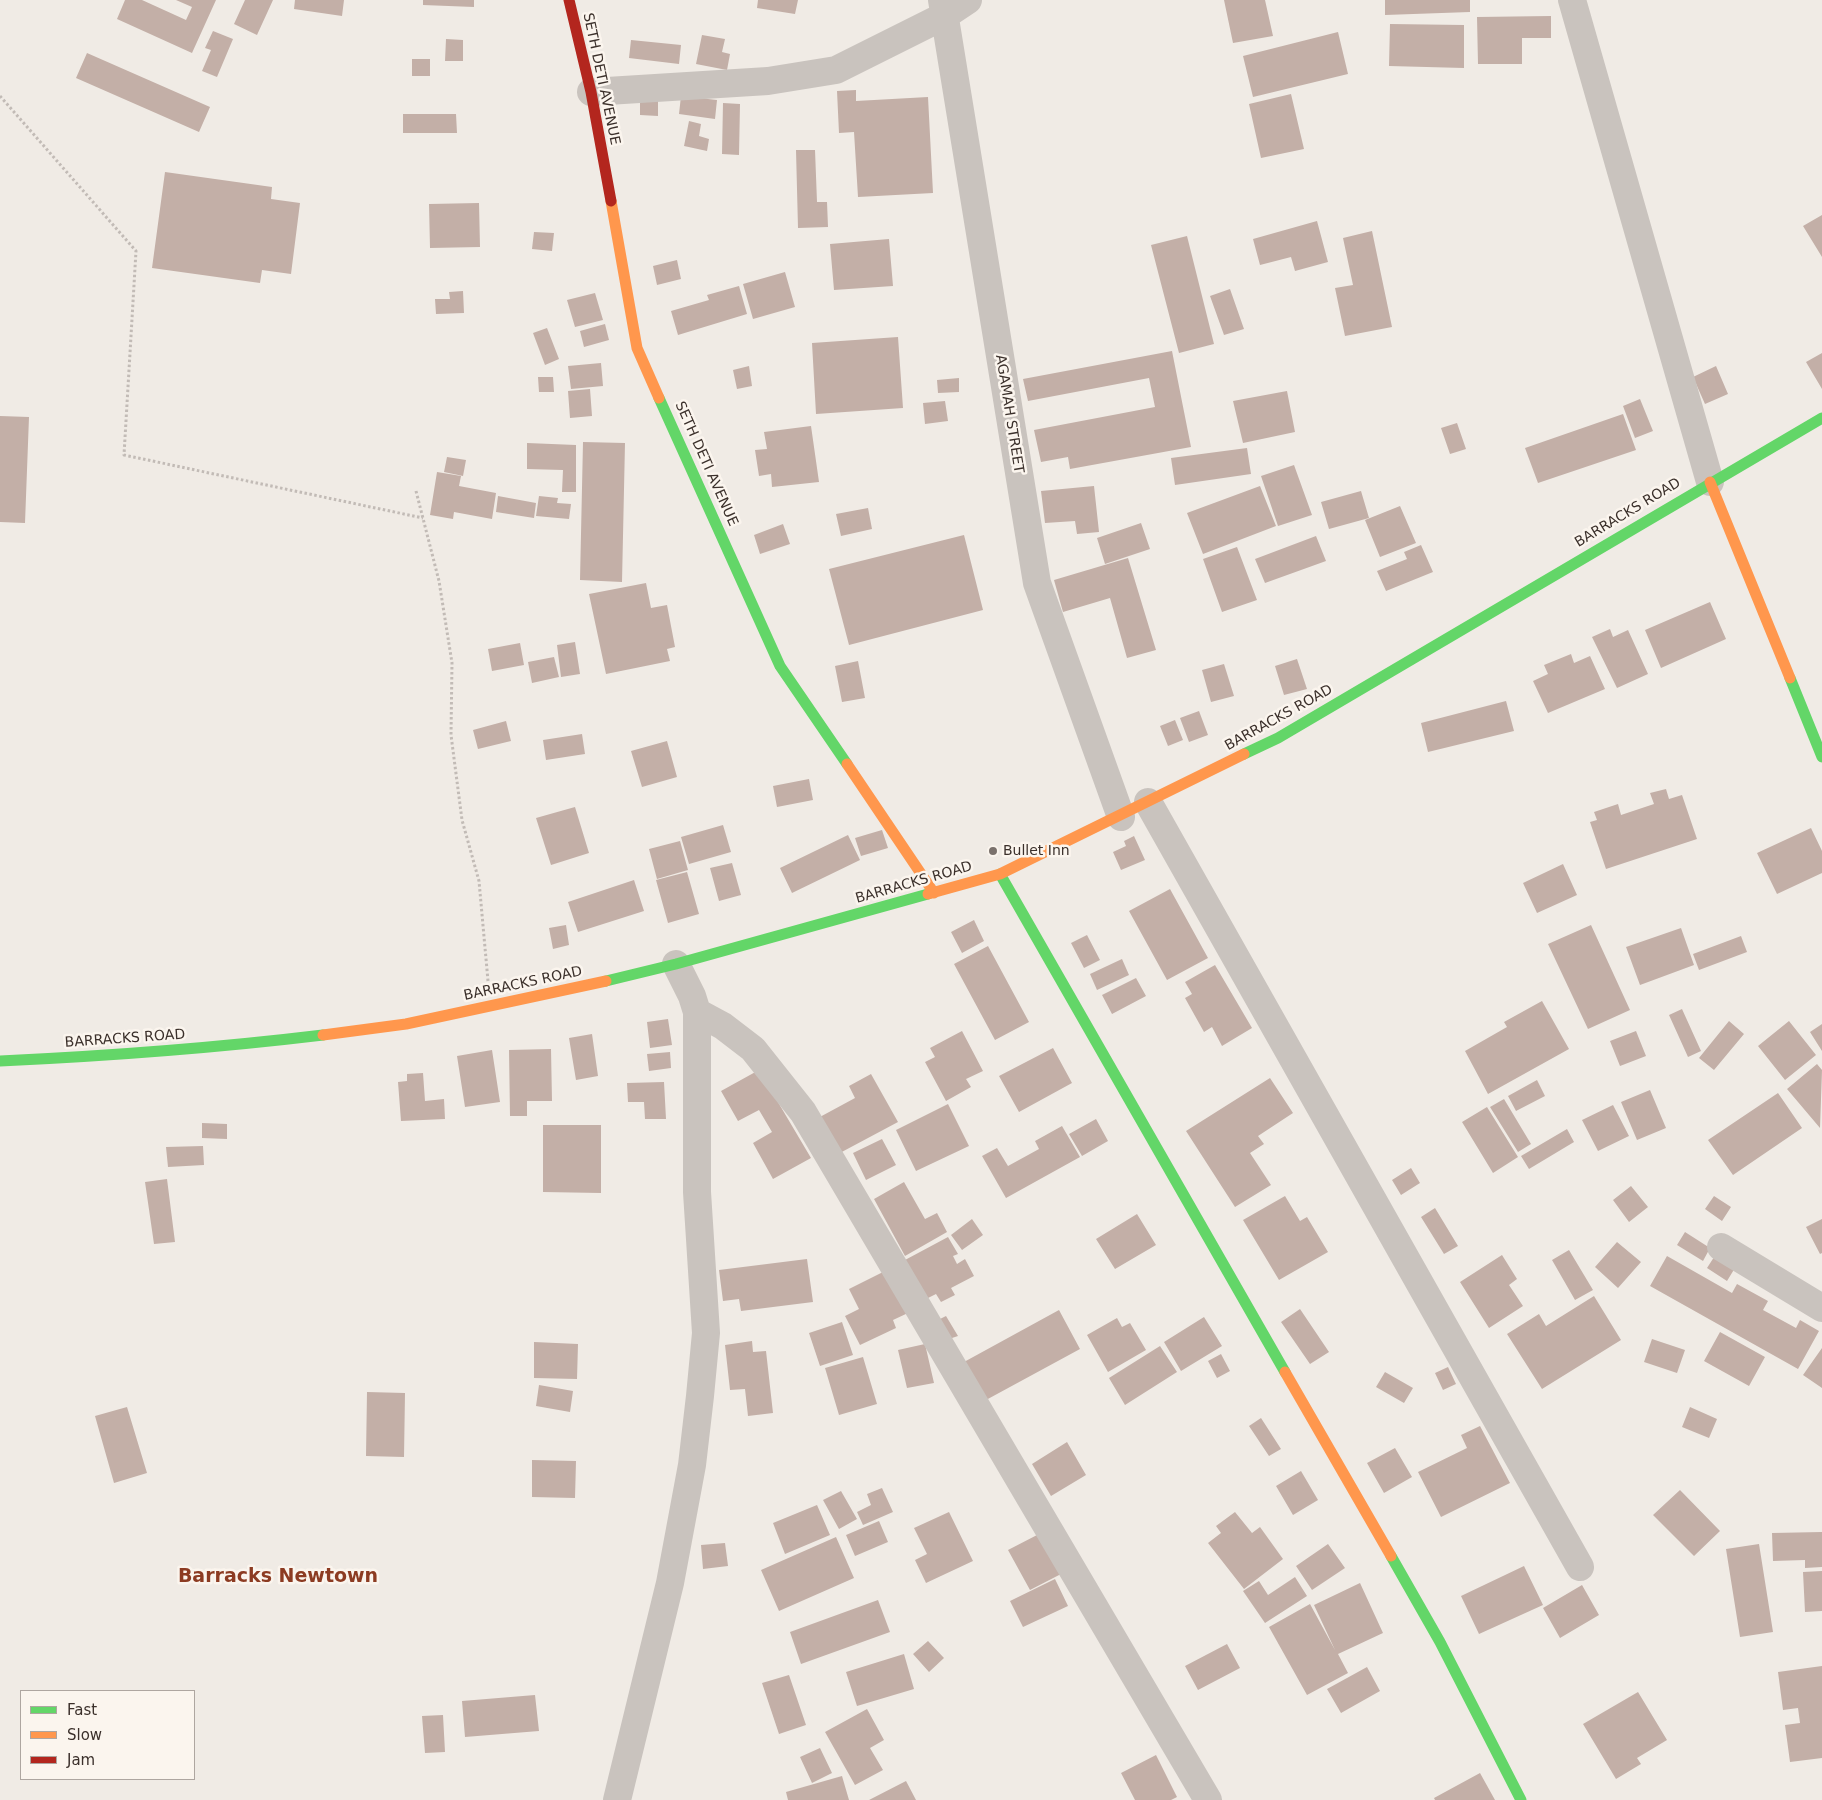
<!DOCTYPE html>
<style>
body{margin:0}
#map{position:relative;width:1822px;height:1800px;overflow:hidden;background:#f0ebe5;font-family:"DejaVu Sans",sans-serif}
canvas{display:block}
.legend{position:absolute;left:20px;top:1690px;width:175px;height:90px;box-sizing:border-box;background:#fbf5ee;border:1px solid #aea6a0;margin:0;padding:6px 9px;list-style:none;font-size:15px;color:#3b302b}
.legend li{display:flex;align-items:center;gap:10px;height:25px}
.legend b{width:25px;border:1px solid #aea6a0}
</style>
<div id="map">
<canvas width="1822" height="1800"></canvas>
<ul class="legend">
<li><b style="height:6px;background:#63d668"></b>Fast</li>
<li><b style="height:6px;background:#ff974d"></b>Slow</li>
<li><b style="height:6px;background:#b3261e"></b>Jam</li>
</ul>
</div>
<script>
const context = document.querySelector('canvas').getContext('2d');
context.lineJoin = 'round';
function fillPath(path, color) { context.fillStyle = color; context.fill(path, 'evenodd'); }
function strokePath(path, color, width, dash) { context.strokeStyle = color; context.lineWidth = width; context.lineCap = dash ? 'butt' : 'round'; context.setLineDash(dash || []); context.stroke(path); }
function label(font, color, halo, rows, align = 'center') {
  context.font = font + ' "DejaVu Sans",sans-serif'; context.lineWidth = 5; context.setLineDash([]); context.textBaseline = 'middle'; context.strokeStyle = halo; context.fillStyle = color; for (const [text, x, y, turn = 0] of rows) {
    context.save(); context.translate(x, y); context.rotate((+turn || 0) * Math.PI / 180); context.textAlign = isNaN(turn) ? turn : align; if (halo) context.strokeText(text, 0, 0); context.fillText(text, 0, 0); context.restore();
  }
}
fillPath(new Path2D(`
 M125,0H142L186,20L192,7L176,0H216L192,53L117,19Z
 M245,0H273L257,35L234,24Z
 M295,0H344L342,16L294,9Z
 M423,0H474V7L423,5Z
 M758,0H798L795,14L757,8Z
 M1224,0H1265L1273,36L1233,43Z
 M1385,0H1470V12L1385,15Z
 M1551,16V38H1522V64H1478L1477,17Z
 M1390,24L1464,25V68L1389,66Z
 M213,31L233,39L217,77L202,71L211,50L205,48Z
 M1338,32L1348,74L1253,97L1243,56Z
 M702,35L725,39L722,52L730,54L727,70L696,64Z
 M446,39L463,40V61H445Z
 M631,40L681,45L679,64L629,58Z
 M87,53L210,107L199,132L76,78Z
 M412,59H430V76H412Z
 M856,90V101L928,97L933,193L858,197L854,132L839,133L837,91Z
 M1291,94L1304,149L1261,158L1249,104Z
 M681,96L717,100L715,119L679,114Z
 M640,98H658V116L640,115Z
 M723,103L740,104L739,155L722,154Z
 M403,114H456L457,133H403Z
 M689,121L701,124L699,136L709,139L707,151L684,146Z
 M796,150H815L817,202H827L828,227L798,228Z
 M165,172L272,187L271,199L300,203L291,274L262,270L260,283L152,268Z
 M479,203L480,247L430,248L429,204Z
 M1822,215V257L1803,226Z
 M1317,221L1328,262L1295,271L1291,257L1260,265L1253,239Z
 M1372,231L1392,327L1345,336L1335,288L1353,285L1343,238Z
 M534,232L554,233L552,251L532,249Z
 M1187,236L1214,344L1179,353L1151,245Z
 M889,239L893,286L834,290L830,244Z
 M677,260L681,279L657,285L653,266Z
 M785,272L795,307L753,319L743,284Z
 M739,286L747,314L678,335L671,311L709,300L707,295Z
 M1230,289L1244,329L1224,335L1210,296Z
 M463,291L464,313L436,314L435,299H450L449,292Z
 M595,293L603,320L575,327L567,300Z
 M605,324L609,340L584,347L580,331Z
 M547,328L559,359L545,365L533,333Z
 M898,337L903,408L816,414L812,343Z
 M1172,351L1191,447L1070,469L1068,457L1041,462L1034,430L1155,407L1149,378L1028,401L1023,379Z
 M1822,353V389L1806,362Z
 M601,363L603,386L571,389L568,366Z
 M749,366L752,386L737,389L733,370Z
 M1716,366L1728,394L1705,404L1693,377Z
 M538,377H553L554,392H539Z
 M959,378V392L938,393L937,380Z
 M590,389L592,416L570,418L568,391Z
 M1287,391L1295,432L1243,443L1233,401Z
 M1640,399L1653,431L1635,438L1623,406Z
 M945,401L948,421L925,424L923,403Z
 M1623,414L1636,450L1538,483L1525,448Z
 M0,416L29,417L25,523L0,522Z
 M1457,423L1466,449L1450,454L1441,428Z
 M811,426L819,482L772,487L771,474L759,476L755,450L767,449L764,432Z
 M583,442L625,443L622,582L580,580Z
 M527,443L576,445V492H562L563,470L527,469Z
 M1247,448L1251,474L1175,485L1171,458Z
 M447,457L466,460L463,476L444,472Z
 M1294,465L1312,515L1278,526L1261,476Z
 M437,472L461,476L459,486L496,493L492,519L454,512L453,519L430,515Z
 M1094,486L1099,532L1077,534L1075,521L1045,523L1041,491Z
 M1260,486L1276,526L1203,554L1187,513Z
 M1361,491L1369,518L1329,529L1321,502Z
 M498,496L536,503L534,518L496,512Z
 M539,496L558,498L557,503L571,504L569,519L536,516Z
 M1400,506L1416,543L1380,557L1365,520Z
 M868,508L872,529L841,536L836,514Z
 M1141,523L1150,549L1105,564L1097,538Z
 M783,524L790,544L760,554L754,535Z
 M964,535L983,610L849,645L829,569Z
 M1316,536L1326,561L1265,583L1255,559Z
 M1421,545L1433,572L1386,591L1377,571L1407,559L1404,552Z
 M1237,547L1257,600L1222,612L1203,559Z
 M1128,558L1156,650L1127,658L1110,598L1063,612L1054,580Z
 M646,583L651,608L667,605L675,647L667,649L670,661L606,674L589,594Z
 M1710,602L1726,639L1661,668L1645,630Z
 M1610,629L1613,637L1628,630L1648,674L1617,688L1592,637Z
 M575,642L580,674L561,677L557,645Z
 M520,643L524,665L492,671L488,649Z
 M1571,654L1574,663L1590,656L1605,689L1548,713L1533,681L1548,674L1544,665Z
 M554,657L559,677L532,683L528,662Z
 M1297,659L1307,689L1284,695L1275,666Z
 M858,661L865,698L842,702L835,666Z
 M1224,664L1234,696L1211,702L1202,670Z
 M1506,701L1514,731L1428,752L1421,723Z
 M1199,711L1208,735L1189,742L1180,718Z
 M1175,720L1183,740L1168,746L1160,726Z
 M506,721L511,741L478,749L473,730Z
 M582,734L585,754L546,760L543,740Z
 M667,741L677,777L642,787L631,751Z
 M809,779L813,800L777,807L773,786Z
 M1666,789L1669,799L1682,795L1697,839L1606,869L1590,822L1597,820L1594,812L1618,804L1621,815L1654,804L1650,793Z
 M575,807L589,853L551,865L536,818Z
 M723,825L731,852L689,864L681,837Z
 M1811,828L1822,851V873L1777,894L1757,853Z
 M882,830L888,848L861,856L855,838Z
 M848,835L860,860L792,893L780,868Z
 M1134,836L1145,860L1121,870L1113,852L1126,846L1124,841Z
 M680,841L688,870L657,879L649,849Z
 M732,863L741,895L719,901L710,868Z
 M1563,864L1577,895L1537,913L1523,883Z
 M687,872L699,914L668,923L656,880Z
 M634,880L644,911L578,932L568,902Z
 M1170,889L1208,958L1167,980L1129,911Z
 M974,920L984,941L962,953L951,932Z
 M566,925L569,945L553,949L549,928Z
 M1591,925L1630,1010L1588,1029L1548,944Z
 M1681,928L1694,965L1640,985L1626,947Z
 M1087,935L1100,960L1084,968L1071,943Z
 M1741,936L1747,952L1699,970L1693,954Z
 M988,946L1029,1022L995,1040L954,964Z
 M1122,959L1129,975L1097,990L1090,974Z
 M1215,965L1252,1028L1222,1046L1212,1027L1204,1032L1185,998L1192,994L1185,982Z
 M1136,978L1146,996L1112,1014L1102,995Z
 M1542,1001L1569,1049L1488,1094L1465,1051L1507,1027L1504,1022Z
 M1682,1009L1701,1051L1688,1057L1669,1015Z
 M668,1019L672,1045L650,1048L647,1022Z
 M1729,1021L1744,1034L1714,1070L1699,1058Z
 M1789,1021L1816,1055L1785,1080L1758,1046Z
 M1822,1024V1051L1810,1032Z
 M962,1031L983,1071L966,1079L971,1087L946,1101L925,1062L935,1057L930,1048Z
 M1636,1031L1646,1056L1620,1066L1610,1041Z
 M592,1034L598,1076L576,1080L569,1038Z
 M1053,1048L1072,1083L1019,1112L999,1076Z
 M551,1049L552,1101H527V1116H510L509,1050Z
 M492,1050L500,1102L465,1107L457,1056Z
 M670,1052L671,1068L649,1071L647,1054Z
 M1817,1064L1822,1070L1820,1128L1787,1089Z
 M759,1070L811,1158L773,1179L753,1143L772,1132L759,1110L738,1121L721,1091Z
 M423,1073L425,1101L444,1099L445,1119L401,1121L398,1082L407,1081V1074Z
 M871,1074L898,1122L838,1154L818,1118L855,1098L849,1086Z
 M1270,1078L1293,1113L1258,1136L1264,1144L1250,1153L1271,1185L1235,1207L1186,1131Z
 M1537,1080L1545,1096L1516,1111L1508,1096Z
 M664,1082L666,1119H645L644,1102H628L627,1083Z
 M1650,1090L1666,1128L1637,1140L1621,1102Z
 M1778,1093L1802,1128L1733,1175L1708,1140Z
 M1504,1099L1531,1144L1518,1152L1490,1107Z
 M948,1104L969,1146L916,1171L896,1130Z
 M1613,1105L1629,1136L1598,1151L1582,1120Z
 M1487,1107L1518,1157L1493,1173L1462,1122Z
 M1096,1119L1108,1141L1082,1156L1069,1134Z
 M202,1123L227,1124V1139L202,1138Z
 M543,1125H601V1193L543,1192Z
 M1062,1126L1080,1157L1006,1198L982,1156L997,1148L1008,1166L1039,1149L1035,1141Z
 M1567,1129L1574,1142L1529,1169L1521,1156Z
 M882,1139L896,1165L866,1180L853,1153Z
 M203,1146L204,1165L168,1167L166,1147Z
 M1411,1168L1420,1183L1401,1195L1392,1180Z
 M167,1179L175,1242L154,1244L145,1182Z
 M904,1182L925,1219L937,1213L947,1232L905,1256L874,1199Z
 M1631,1186L1648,1207L1629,1222L1613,1200Z
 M1285,1196L1300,1221L1307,1217L1328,1252L1279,1280L1243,1220Z
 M1714,1196L1731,1207L1722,1221L1705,1209Z
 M1435,1208L1458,1246L1444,1254L1421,1217Z
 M1137,1214L1156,1245L1115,1269L1096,1239Z
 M972,1219L983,1235L962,1250L951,1235Z
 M1822,1219V1253L1820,1254L1806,1227Z
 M1685,1232L1710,1248L1703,1261L1677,1245Z
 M948,1237L958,1254L953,1256L957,1264L965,1259L974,1276L951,1288L955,1295L941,1302L936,1294L926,1299L905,1260Z
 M1617,1242L1641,1262L1618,1288L1595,1267Z
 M1569,1250L1593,1290L1575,1300L1552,1260Z
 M1718,1251L1738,1263L1727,1281L1707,1268Z
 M1502,1255L1517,1279L1509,1285L1523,1306L1489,1328L1460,1282Z
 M1667,1256L1732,1293L1737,1284L1768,1301L1763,1310L1796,1328L1800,1320L1819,1331L1798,1369L1650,1286Z
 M807,1259L813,1302L741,1311L739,1299L723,1301L719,1270Z
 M887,1270L908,1313L893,1320L896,1328L860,1345L845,1316L859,1309L849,1289Z
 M1594,1296L1621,1340L1542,1389L1507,1334L1539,1314L1546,1326Z
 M1300,1309L1329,1352L1310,1364L1281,1322Z
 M1059,1310L1080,1349L986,1400L964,1362Z
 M946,1316L958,1336L949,1339L938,1320Z
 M1204,1317L1222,1346L1181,1371L1164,1342Z
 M1117,1318L1122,1327L1130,1323L1146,1350L1108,1372L1087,1335Z
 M842,1322L853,1355L820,1366L809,1333Z
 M1720,1332L1765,1357L1749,1386L1704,1361Z
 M1652,1339L1685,1350L1677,1373L1644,1362Z
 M752,1341L753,1352L766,1351L773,1413L748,1416L745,1389L730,1390L725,1345Z
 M534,1342L578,1344L577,1379L534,1378Z
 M925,1344L934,1383L907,1388L898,1350Z
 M1160,1346L1177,1372L1125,1405L1109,1378Z
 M1822,1348V1388L1803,1375Z
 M1221,1354L1230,1371L1217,1378L1208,1361Z
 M863,1357L877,1404L839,1415L825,1368Z
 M1448,1367L1456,1384L1443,1390L1435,1373Z
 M1385,1372L1413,1388L1404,1403L1376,1387Z
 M539,1385L573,1391L570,1412L536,1406Z
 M367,1392L405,1393L404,1457L366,1456Z
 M127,1407L147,1473L114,1483L95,1416Z
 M1690,1407L1717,1419L1709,1438L1682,1427Z
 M1261,1418L1281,1449L1269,1456L1249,1426Z
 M1480,1426L1510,1483L1441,1517L1418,1472L1467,1448L1461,1435Z
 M1067,1442L1086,1475L1051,1496L1032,1464Z
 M1395,1448L1412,1477L1384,1493L1367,1463Z
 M532,1460L576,1461L575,1498L532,1497Z
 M1301,1471L1318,1500L1293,1515L1276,1486Z
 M882,1488L893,1512L863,1525L857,1512L871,1505L867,1494Z
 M1680,1490L1720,1531L1694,1556L1653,1515Z
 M841,1491L857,1519L839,1529L823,1500Z
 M817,1505L830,1535L785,1554L773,1523Z
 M949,1512L973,1561L926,1583L915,1560L927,1554L914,1528Z
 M1235,1512L1252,1533L1260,1527L1283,1559L1244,1589L1208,1543L1221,1533L1216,1526Z
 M879,1521L888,1542L855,1556L846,1535Z
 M1822,1532V1567L1805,1568V1560L1773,1561L1772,1533Z
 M1039,1534L1061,1574L1030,1590L1008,1550Z
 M836,1537L854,1578L779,1611L761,1570Z
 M725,1543L728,1566L703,1569L701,1545Z
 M1328,1544L1345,1568L1312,1590L1296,1566Z
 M1759,1544L1773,1632L1740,1637L1726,1549Z
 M1524,1566L1543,1605L1479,1634L1461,1596Z
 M1822,1571V1611L1805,1612L1803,1572Z
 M1295,1577L1307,1596L1265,1623L1243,1591L1259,1581L1268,1595Z
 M1055,1579L1068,1606L1023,1627L1010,1601Z
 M1360,1583L1383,1633L1338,1654L1348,1673L1307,1695L1269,1627L1310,1604L1335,1650L1314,1605Z
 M1582,1585L1599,1615L1560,1638L1543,1608Z
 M878,1600L890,1632L801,1664L790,1632Z
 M928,1641L944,1658L929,1672L913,1654Z
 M1227,1644L1240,1668L1198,1690L1185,1666Z
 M904,1654L914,1689L857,1706L846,1672Z
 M1822,1666V1758L1790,1762L1785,1725L1800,1723L1798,1708L1783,1710L1778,1672Z
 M1367,1667L1380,1691L1341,1713L1327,1689Z
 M789,1675L806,1725L779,1734L762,1683Z
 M1638,1692L1667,1740L1637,1758L1641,1764L1616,1779L1583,1724Z
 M535,1695L539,1731L465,1737L462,1701Z
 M867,1709L884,1740L870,1748L883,1770L855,1785L825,1732Z
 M443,1715L445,1752L425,1753L422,1716Z
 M820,1748L832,1773L812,1783L800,1757Z
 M1156,1755L1177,1797L1171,1800H1135L1121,1773Z
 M1480,1773L1495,1800H1435L1434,1798Z
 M842,1776L849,1800H788L786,1792Z
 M906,1781L916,1800H869Z`), '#c3afa7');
strokePath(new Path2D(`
 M0,96L136,251L124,455L423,518
 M416,491L439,581L452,663L451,735L462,820L479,881L488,981`), '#c2bbb6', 3, [2.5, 2.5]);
strokePath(new Path2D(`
 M942,0L1037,583L1121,817
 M1572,0L1710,482
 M591,92L768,81L836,70L944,16L968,0
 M1148,802L1580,1567
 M697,1012L723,1026L753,1049L803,1112L1208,1800
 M1721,1247L1822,1308
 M617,1800L670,1583L692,1465L700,1396L706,1333L697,1192V1012L692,996L676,964`), '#c9c3be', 28);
strokePath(new Path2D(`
 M659,398L780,666L847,764
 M1790,678L1822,757
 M1244,754L1278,738L1822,418
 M1000,874L1285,1372
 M606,981L676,964L928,894
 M0,1061C108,1056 215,1048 323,1035
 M1391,1556L1440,1642L1521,1800`), '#63d668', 11);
strokePath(new Path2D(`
 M611,201L637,348L659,398
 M1710,482L1790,678
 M847,764L934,893
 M928,894L1000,874L1244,754
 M323,1035L406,1024L606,981
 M1285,1372L1391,1556`), '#ff974d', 11);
strokePath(new Path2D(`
 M569,0L591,92L611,201`), '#b3261e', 11);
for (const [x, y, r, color] of [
 [993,851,5,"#7a716c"]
]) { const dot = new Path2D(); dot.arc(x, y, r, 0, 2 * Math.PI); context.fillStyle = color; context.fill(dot); strokePath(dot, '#fbf5ee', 2); }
label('14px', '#3b302b', '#fbf5ee', [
 ["SETH DETI AVENUE",601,79,78],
 ["AGAMAH STREET",1009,414,81],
 ["SETH DETI AVENUE",706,464,66],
 ["BARRACKS ROAD",1628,513,-31],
 ["BARRACKS ROAD",1279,718,-29],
 ["BARRACKS ROAD",914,883,-16],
 ["BARRACKS ROAD",523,984,-12],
 ["BARRACKS ROAD",125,1039,-4]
]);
label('14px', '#3b302b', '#fbf5ee', [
 ["Bullet Inn",1003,851]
], 'left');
label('bold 19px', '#8c3b22', '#fbf5ee', [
 ["Barracks Newtown",278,1577]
]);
</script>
